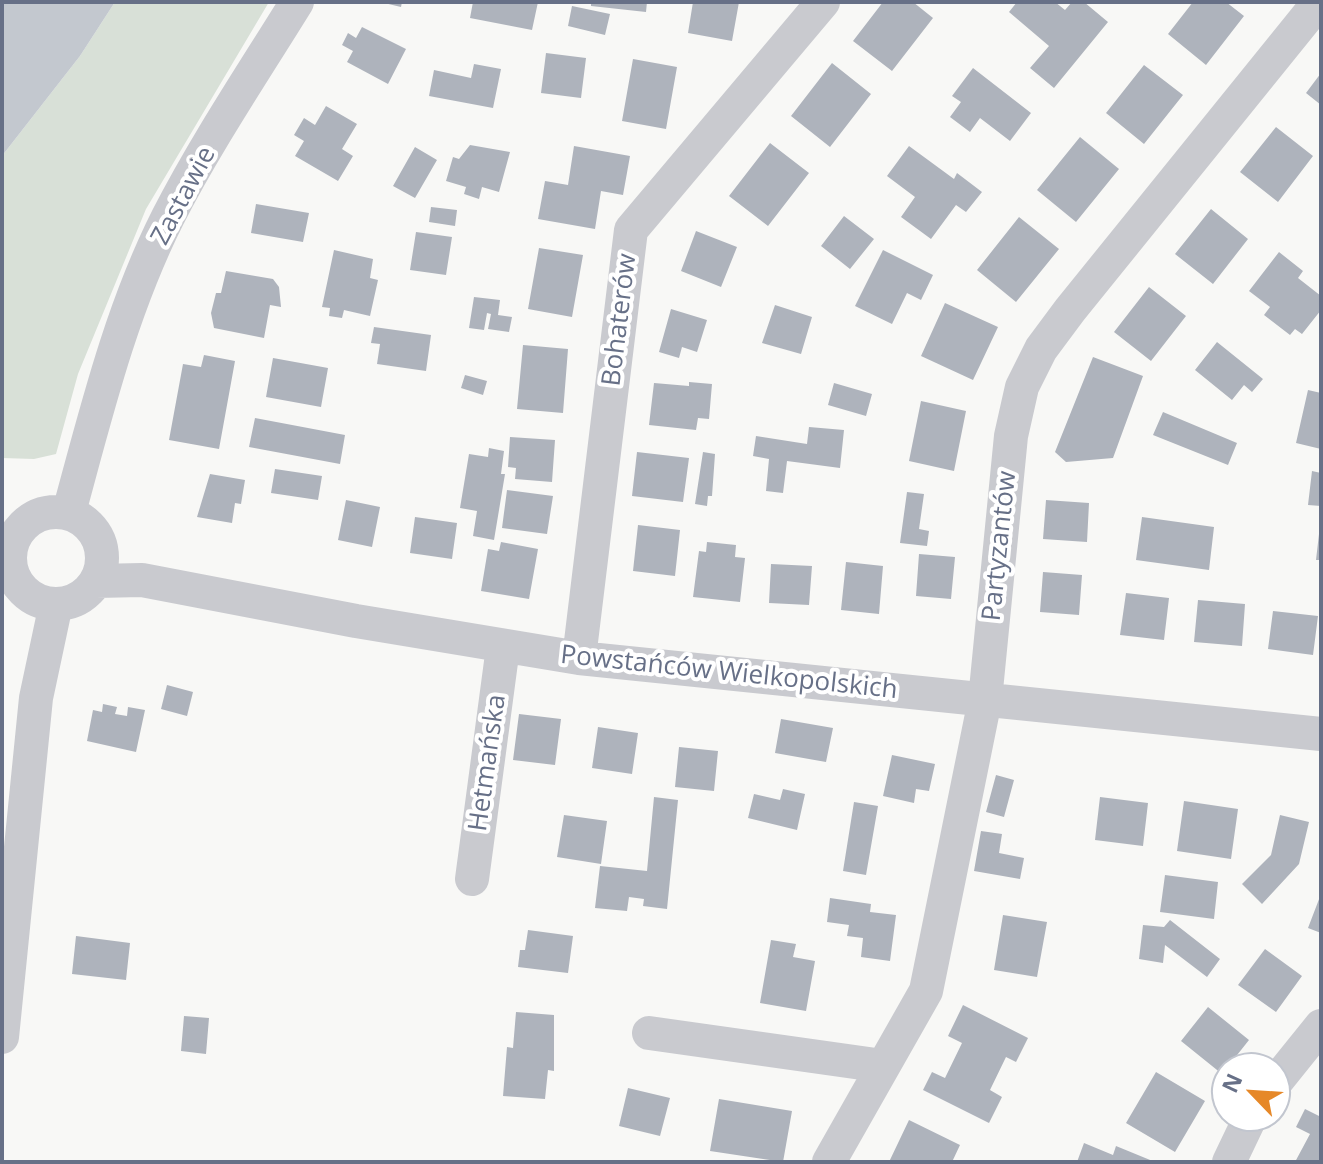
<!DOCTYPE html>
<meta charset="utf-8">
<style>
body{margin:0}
#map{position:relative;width:1323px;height:1164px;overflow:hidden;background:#f8f8f6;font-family:"Open Sans",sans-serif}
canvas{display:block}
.frame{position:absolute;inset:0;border:4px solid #677087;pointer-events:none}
.north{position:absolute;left:1211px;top:1052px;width:80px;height:80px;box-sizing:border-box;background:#fff;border:2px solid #c2c6cf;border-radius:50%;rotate:295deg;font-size:22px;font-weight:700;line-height:32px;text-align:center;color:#677087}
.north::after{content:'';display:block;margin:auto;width:28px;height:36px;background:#e68828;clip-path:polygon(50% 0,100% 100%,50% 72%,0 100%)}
</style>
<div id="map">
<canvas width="1323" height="1164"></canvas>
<div class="frame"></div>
<div class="north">N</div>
</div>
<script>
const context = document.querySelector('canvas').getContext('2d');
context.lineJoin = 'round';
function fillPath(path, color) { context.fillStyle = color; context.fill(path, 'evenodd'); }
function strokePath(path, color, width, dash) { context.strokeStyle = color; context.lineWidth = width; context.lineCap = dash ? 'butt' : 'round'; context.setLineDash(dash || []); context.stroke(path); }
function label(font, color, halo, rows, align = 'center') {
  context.font = font + ' "Open Sans",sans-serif'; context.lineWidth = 8; context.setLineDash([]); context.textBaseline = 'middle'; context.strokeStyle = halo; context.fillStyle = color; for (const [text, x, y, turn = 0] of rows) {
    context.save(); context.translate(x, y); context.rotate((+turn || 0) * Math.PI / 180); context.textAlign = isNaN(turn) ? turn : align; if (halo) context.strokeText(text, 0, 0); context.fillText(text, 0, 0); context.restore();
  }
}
fillPath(new Path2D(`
 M115,2H269L146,209L78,374L56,454L34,459L2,458V156L80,56Z`), '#d8e0d7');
fillPath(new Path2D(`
 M2,2H115L80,56L2,156Z`), '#c3c8cf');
fillPath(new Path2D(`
 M380,2H402L401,7Z
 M473,2H538L532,30L470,18Z
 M591,2H647L646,12L591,6Z
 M693,2H739L732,41L688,33Z
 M883,2H913L933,18L892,71L853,41Z
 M1017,2H1055L1065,10L1072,2H1084L1108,22L1054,88L1030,68L1049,46L1009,12Z
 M1193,2H1226L1244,16L1206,65L1168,34Z
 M572,6L610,14L605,35L568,26Z
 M362,27L406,49L388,84L347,62L353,51L342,45L348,33L356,38Z
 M546,53L586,58L581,98L541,93Z
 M633,59L677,67L666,129L622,121Z
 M832,63L871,94L830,147L791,116Z
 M474,64L501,69L493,108L429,96L434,70L471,78Z
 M1144,65L1183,95L1144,144L1106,113Z
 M973,68L1031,113L1010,141L980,118L970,132L950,117L961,102L952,96Z
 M1321,73V105L1306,93Z
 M326,106L357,124L342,149L353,156L338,181L295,156L304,141L294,135L304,118L315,125Z
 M1276,127L1313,156L1278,202L1240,172Z
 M1080,137L1119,169L1076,222L1037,190Z
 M770,143L809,173L768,226L729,196Z
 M470,145L510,152L499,192L482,187L479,199L464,194L466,187L446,181L453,157L459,159Z
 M574,146L630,156L623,195L601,191L595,229L538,219L545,181L568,185Z
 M909,146L954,179L957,173L982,192L966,212L956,205L931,239L901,217L915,197L887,176Z
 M415,147L437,160L415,198L393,186Z
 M256,204L309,213L303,242L251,233Z
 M431,207L457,210L455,226L429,222Z
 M1211,209L1248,239L1213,284L1175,254Z
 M844,216L874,239L850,269L821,246Z
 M1019,217L1059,249L1016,302L977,270Z
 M696,231L737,247L721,287L681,271Z
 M416,232L452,237L446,275L410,270Z
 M539,248L583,255L572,317L528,309Z
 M334,250L373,259L370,278L378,280L370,316L344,310L342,318L329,316L330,308L322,307Z
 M883,250L933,275L921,300L907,293L892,324L855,306Z
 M1279,252L1303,271L1298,278L1321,296V310L1302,334L1295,329L1290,335L1264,315L1270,307L1249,291Z
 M226,271L273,279L279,287L281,307L270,305L264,338L214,328L211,313L216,293H221Z
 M1149,287L1186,316L1151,361L1114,332Z
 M474,297L500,300L498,315L512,317L509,332L488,329L491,314L487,313L484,330L469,328Z
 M945,303L998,327L973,380L921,356Z
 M775,305L812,317L801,354L762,343Z
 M671,309L707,320L697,352L682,347L679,358L659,352Z
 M374,327L431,335L426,371L377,364L380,344L371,343Z
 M1217,342L1263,379L1252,392L1244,385L1232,400L1195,370Z
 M523,345L568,349L563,413L517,409Z
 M204,355L235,361L219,449L169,440L183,364L201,367Z
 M1093,357L1143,376L1113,458L1066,462L1055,452Z
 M273,358L328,368L321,407L266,397Z
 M465,375L487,381L483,395L461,388Z
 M689,382L712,384L709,419L698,418L696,430L649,425L654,383L689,386Z
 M834,383L872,394L866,416L828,405Z
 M1308,390L1321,393V449L1296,443Z
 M921,401L966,411L954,471L909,461Z
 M1163,412L1237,443L1228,465L1153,435Z
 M255,418L345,435L340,464L249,447Z
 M809,427L844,430L840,468L787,461L783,493L766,491L769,459L753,456L756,436L807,444Z
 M510,437L555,440L552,482L515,479L516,468L508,467Z
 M489,448L504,451L501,474H505L494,540L473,536L477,511L460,508L469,454L488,457Z
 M637,452L689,458L683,502L632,496Z
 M703,452L715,454L712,496H708L707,506L695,504Z
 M275,469L322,476L318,500L271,493Z
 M1312,471L1321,473V506L1308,505Z
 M210,474L245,480L241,504L235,503L232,523L197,517Z
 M507,490L553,496L547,534L502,528Z
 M907,492L924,494L919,529L929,531L927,546L900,543Z
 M346,500L380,507L372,547L338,540Z
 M1046,500L1089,503L1087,542L1043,539Z
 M415,517L457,523L452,559L410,553Z
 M1142,517L1214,527L1209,570L1136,560Z
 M638,525L680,530L675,576L633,571Z
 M1319,534L1321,535V560H1316Z
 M501,542L538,549L529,599L481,591L488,549L499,551Z
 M707,542L736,545L735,557L745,558L740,602L693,597L699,551L706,552Z
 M919,554L955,557L951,599L916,596Z
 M846,562L883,566L879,614L841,610Z
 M771,564L812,566L809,605L769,603Z
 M1043,572L1082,575L1079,615L1040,612Z
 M1126,593L1169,598L1164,640L1120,635Z
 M1198,600L1245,604L1242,646L1194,642Z
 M1273,611L1318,616L1313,655L1268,649Z
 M167,685L193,692L187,716L161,709Z
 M103,704L117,707L115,714L127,716L128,707L145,710L136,752L87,741L93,710L102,712Z
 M519,714L561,719L555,765L513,760Z
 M781,719L833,728L826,762L775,753Z
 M598,727L638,733L632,774L592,768Z
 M679,747L718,751L714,791L675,787Z
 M892,755L935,764L929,791L916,789L914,803L883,796Z
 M996,775L1014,780L1004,817L986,812Z
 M783,789L805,794L797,830L748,818L754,794L780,800Z
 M654,797L678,800L667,909L643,906L644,899L629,897L627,911L595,908L600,866L647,871Z
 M1100,797L1148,803L1143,846L1095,840Z
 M1184,801L1238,809L1231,859L1177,851Z
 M854,802L878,806L866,875L843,871Z
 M564,815L607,821L601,864L557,857Z
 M1280,815L1309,822L1299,864L1262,904L1242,884L1271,855Z
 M981,831L1002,834L999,853L1024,858L1020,879L974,871Z
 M1165,875L1218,882L1214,919L1160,912Z
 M1321,894V933L1308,928Z
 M830,898L871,904L870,912L896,915L890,961L861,957L863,938L847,936L849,925L827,922Z
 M1003,915L1047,922L1037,977L994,970Z
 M1170,920L1220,959L1207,977L1165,945L1163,963L1139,959L1143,925L1164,927Z
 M528,930L573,936L568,973L518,967L520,950H525Z
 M76,936L130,943L126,980L72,974Z
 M771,940L796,944L793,957L815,961L806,1011L760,1003Z
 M1265,949L1302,976L1276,1012L1238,985Z
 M963,1005L1028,1038L1016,1062L1006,1057L990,1090L1002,1097L989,1123L923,1090L932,1072L945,1078L962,1043L948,1036Z
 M1208,1007L1249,1040L1222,1074L1181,1041Z
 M516,1012L554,1015V1071L548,1070L545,1099L503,1096L507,1047L513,1048Z
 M184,1016L209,1018L206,1054L181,1051Z
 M1156,1072L1205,1101L1175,1152L1126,1123Z
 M628,1088L670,1098L660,1136L619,1126Z
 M719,1099L792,1111L783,1162L710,1151Z
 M1305,1109L1321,1117V1162H1295L1310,1134L1296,1127Z
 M909,1120L960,1145L952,1162H889Z
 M1084,1143L1113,1155L1116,1146L1155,1162H1077Z`), '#aeb3bc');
strokePath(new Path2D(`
 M10 558a46 46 0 1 1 92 0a46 46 0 1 1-92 0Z
 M69,512C96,413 121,310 168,217C206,143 253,73 297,2
 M96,581L142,580L356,621L579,658L1321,734
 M579,658L631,230L823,2
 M472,879L503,647
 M649,1033L883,1066
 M2,1037L36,698L56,604
 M1275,1083L1321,1026
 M829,1162L926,991L985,700L1011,436L1022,387L1041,349L1070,310L1319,2
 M1229,1162L1251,1116`), '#c9cacf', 34);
label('26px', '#677087', '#fff', [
 ["Zastawie",184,196,-62],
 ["Bohaterów",620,320,-83],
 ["Partyzantów",1000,546,-84],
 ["Powstańców Wielkopolskich",729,673,6],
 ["Hetmańska",488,763,-82]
]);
</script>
